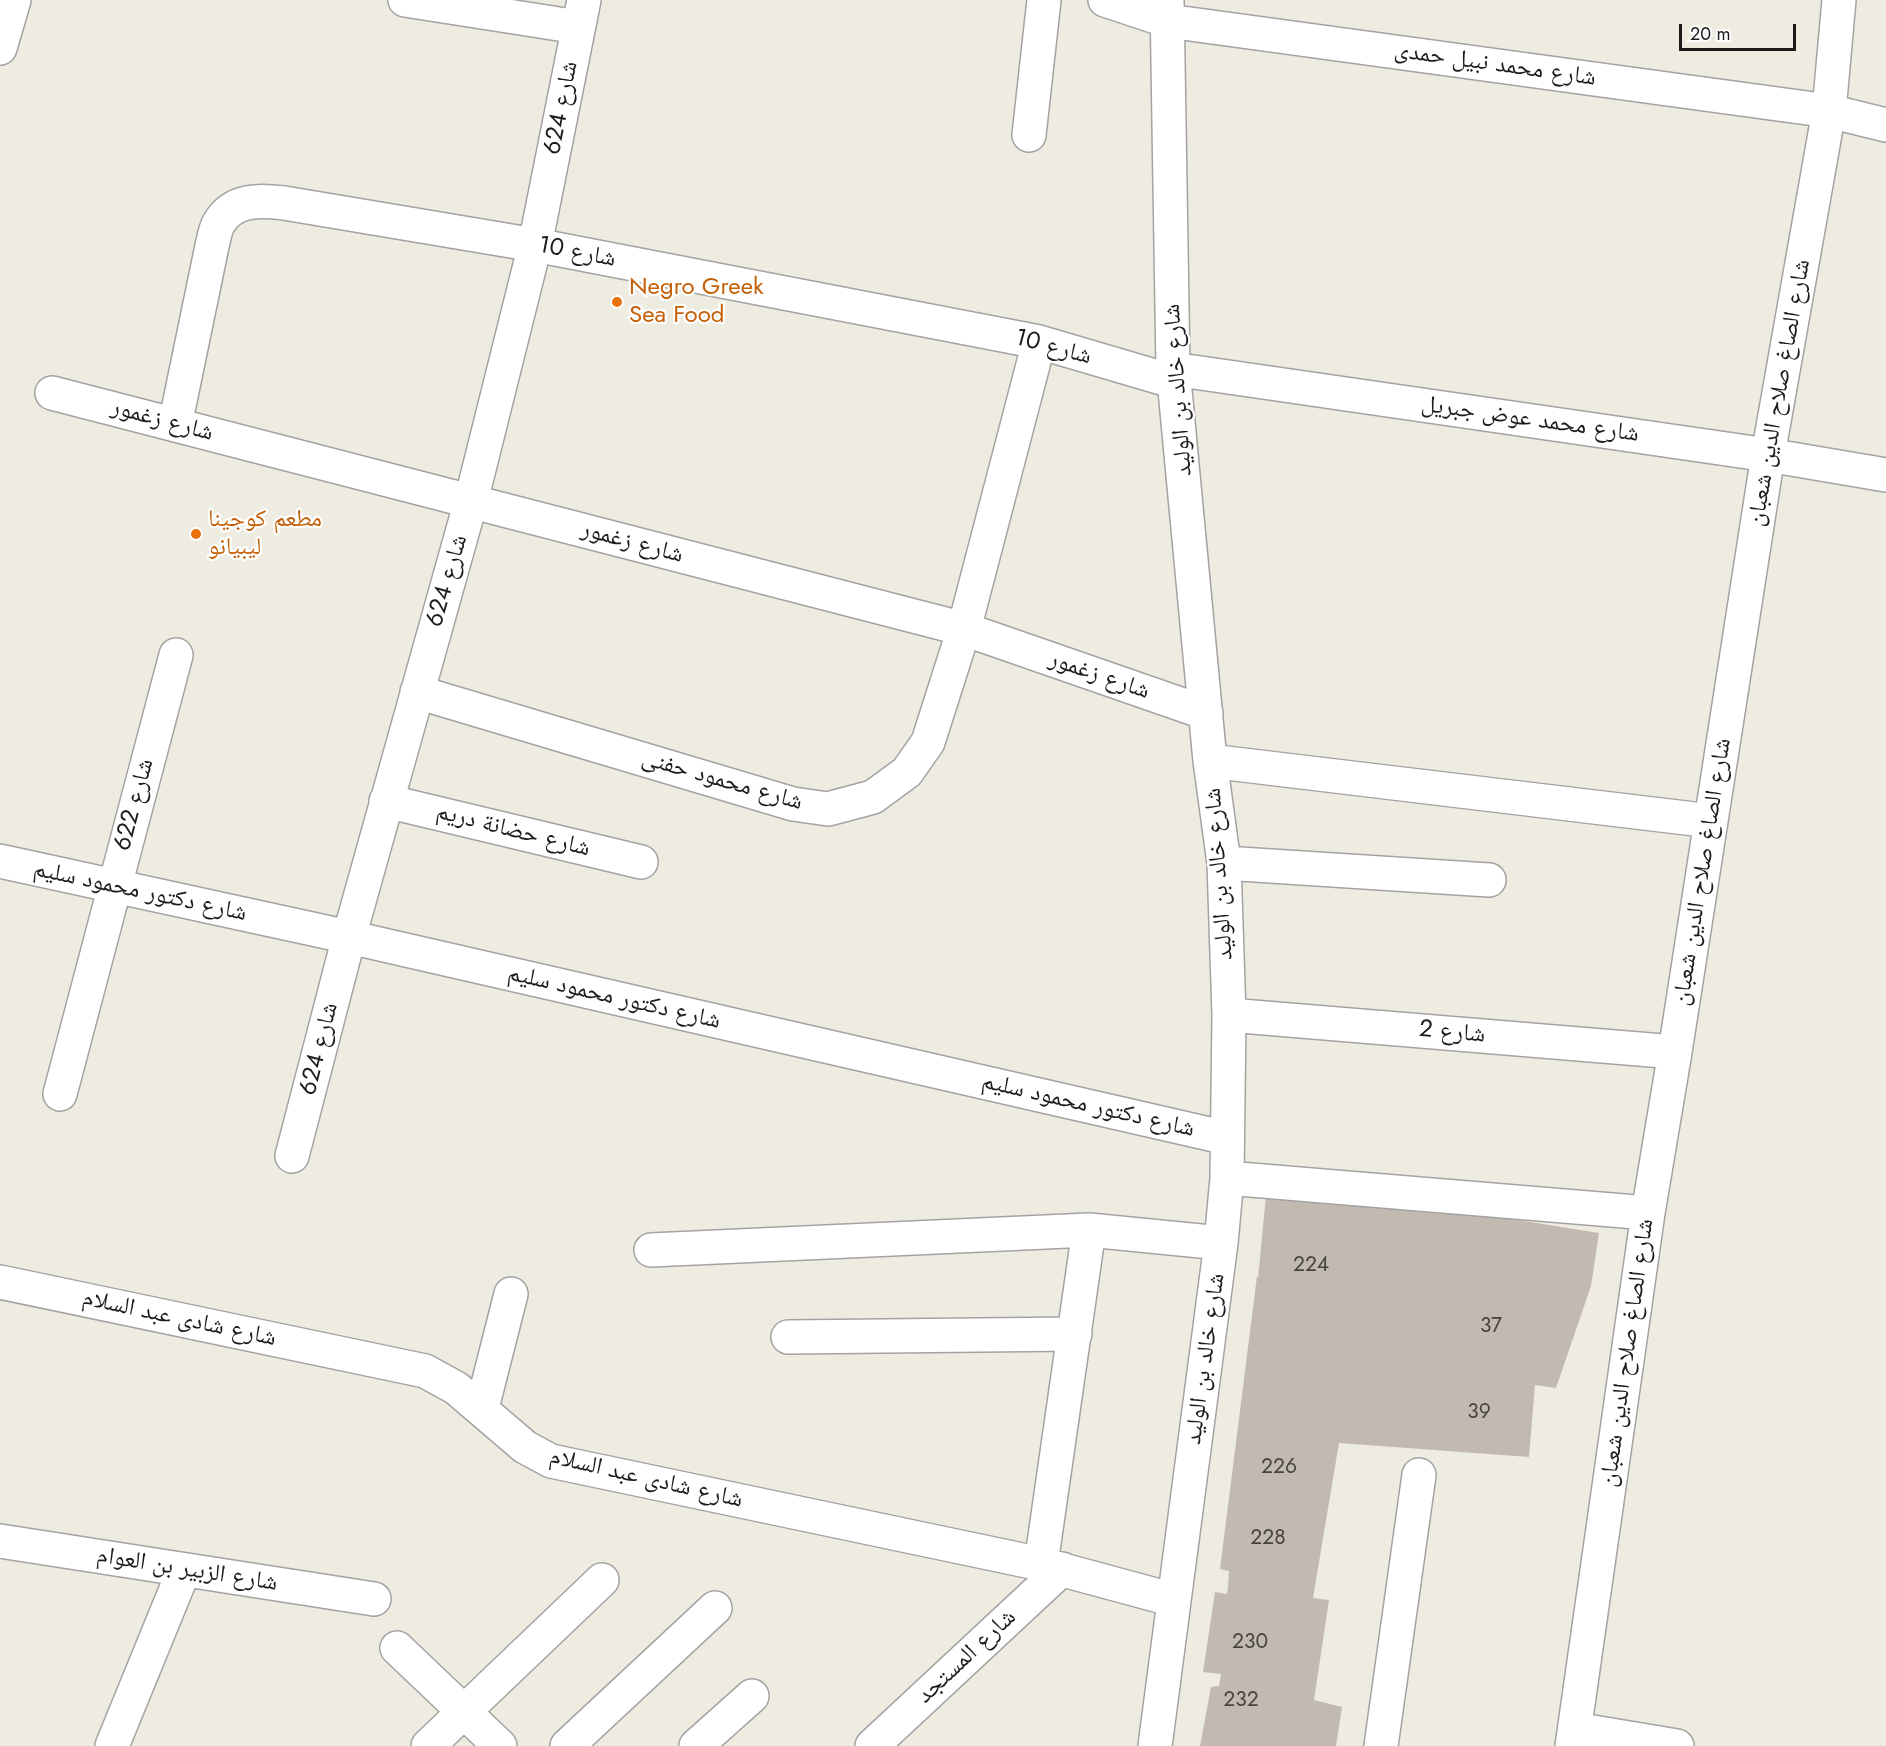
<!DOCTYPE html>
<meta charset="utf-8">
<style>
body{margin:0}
#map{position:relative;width:1886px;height:1746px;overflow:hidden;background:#eeebe1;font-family:Jost,sans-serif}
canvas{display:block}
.scale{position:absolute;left:1679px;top:24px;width:117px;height:27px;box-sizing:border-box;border:3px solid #1c1c1c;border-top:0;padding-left:8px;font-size:18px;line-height:21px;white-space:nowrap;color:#1c1c1c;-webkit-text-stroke:4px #fff;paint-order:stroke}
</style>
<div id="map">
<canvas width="1886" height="1746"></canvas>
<div class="scale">20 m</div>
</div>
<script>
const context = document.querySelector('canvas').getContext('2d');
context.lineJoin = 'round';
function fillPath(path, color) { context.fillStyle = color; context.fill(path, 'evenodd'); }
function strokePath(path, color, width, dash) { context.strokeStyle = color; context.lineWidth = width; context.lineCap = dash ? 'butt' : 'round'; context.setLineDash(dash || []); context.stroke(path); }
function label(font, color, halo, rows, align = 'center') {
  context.font = font + ' Jost,"Noto Naskh Arabic",sans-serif'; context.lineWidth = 4.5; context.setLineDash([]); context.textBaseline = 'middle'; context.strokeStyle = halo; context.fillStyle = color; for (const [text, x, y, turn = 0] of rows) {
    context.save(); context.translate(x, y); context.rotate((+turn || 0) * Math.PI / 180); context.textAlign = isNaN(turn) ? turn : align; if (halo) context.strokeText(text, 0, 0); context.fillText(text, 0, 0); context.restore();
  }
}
fillPath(new Path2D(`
 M1267,1185L1474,1213L1599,1233L1591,1286L1556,1388L1535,1385L1529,1457L1339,1443L1313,1598L1329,1600L1314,1700L1342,1707L1336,1746H1200L1211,1687L1219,1686L1221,1674L1203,1672L1215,1592L1227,1594L1228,1586L1229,1571L1220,1569L1257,1276L1258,1278Z`), '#c2bab1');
const minor = new Path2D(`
 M405,0L578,27
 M1105,0L1168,21L1829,111L1886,125
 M0,48L14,0
 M1029,135L1044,0
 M1173,369L1768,455L1886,475
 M52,393L964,629L1206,713
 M175,425L212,246C214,239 215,229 219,223C233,199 259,200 284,203L535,245L1039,342L1175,382
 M417,692L793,804L828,809L873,797L907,772L928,742L964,629L1039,342
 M1210,761L1711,821
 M386,801L641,862
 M0,861L349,937L1227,1138
 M1224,863L1489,880
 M1229,1015L1675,1052
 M60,1094L176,655
 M292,1156L349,937L471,501L535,245L584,0
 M1227,1178L1648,1213
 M651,1250L1089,1230L1221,1243
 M0,1282L425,1371L456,1388L525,1447L551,1461L1041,1564L1174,1600
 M788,1337L1075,1334
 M482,1408L511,1294
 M0,1541L374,1599
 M1041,1564L1089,1230
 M397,1648L500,1746
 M1575,1729L1677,1746
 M112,1746L184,1570
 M428,1746L602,1580
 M567,1746L715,1608
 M696,1746L752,1696
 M872,1746L1062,1569
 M1155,1746L1221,1243L1227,1178L1229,1015L1224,863L1210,761L1173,369L1167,0
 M1381,1746L1419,1475
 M1572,1746L1648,1213L1675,1052L1768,455L1829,111L1839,0`);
strokePath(minor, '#a3a3a3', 36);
strokePath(minor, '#fff', 33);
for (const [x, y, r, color] of [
 [617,302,6,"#e8710a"],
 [196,534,6,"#e8710a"]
]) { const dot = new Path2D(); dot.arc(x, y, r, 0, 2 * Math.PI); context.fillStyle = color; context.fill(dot); strokePath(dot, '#fff', 2); }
label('21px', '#464441', null, [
 ["224",1311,1266],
 ["37",1491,1327],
 ["39",1479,1413],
 ["226",1279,1468],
 ["228",1268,1539],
 ["230",1250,1643],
 ["232",1241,1701]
]);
label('24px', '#1c1c1c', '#fff', [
 ["شارع محمد نبيل حمدى",1495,65,8],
 ["شارع 624",562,108,-79],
 ["شارع 10",577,253,11],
 ["شارع 10",1053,348,15],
 ["شارع خالد بن الوليد",1179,390,-94],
 ["شارع الصاغ صلاح الدين شعبان",1780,393,-80],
 ["شارع محمد عوض جبريل",1530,420,8],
 ["شارع زغمور",162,421,15],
 ["شارع زغمور",632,543,15],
 ["شارع 624",448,581,-74],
 ["شارع زغمور",1099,676,19],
 ["شارع محمود حفنى",722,781,16],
 ["شارع 622",135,805,-75],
 ["شارع حضانة دريم",513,831,14],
 ["شارع الصاغ صلاح الدين شعبان",1703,872,-81],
 ["شارع خالد بن الوليد",1220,874,-94],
 ["شارع دكتور محمود سليم",140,892,12],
 ["شارع دكتور محمود سليم",614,998,13],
 ["شارع 2",1452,1033,5],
 ["شارع 624",320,1049,-76],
 ["شارع دكتور محمود سليم",1088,1106,13],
 ["شارع شادى عبد السلام",179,1319,12],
 ["شارع الصاغ صلاح الدين شعبان",1628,1353,-82],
 ["شارع خالد بن الوليد",1206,1359,-82],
 ["شارع شادى عبد السلام",646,1479,13],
 ["شارع الزبير بن العوام",187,1570,9],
 ["شارع المستجد",967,1657,-43]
]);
label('24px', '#c56008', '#fff', [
 ["Negro Greek",629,288],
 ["Sea Food",629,316],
 ["مطعم كوجينا",208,520],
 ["ليبيانو",208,548]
], 'left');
</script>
